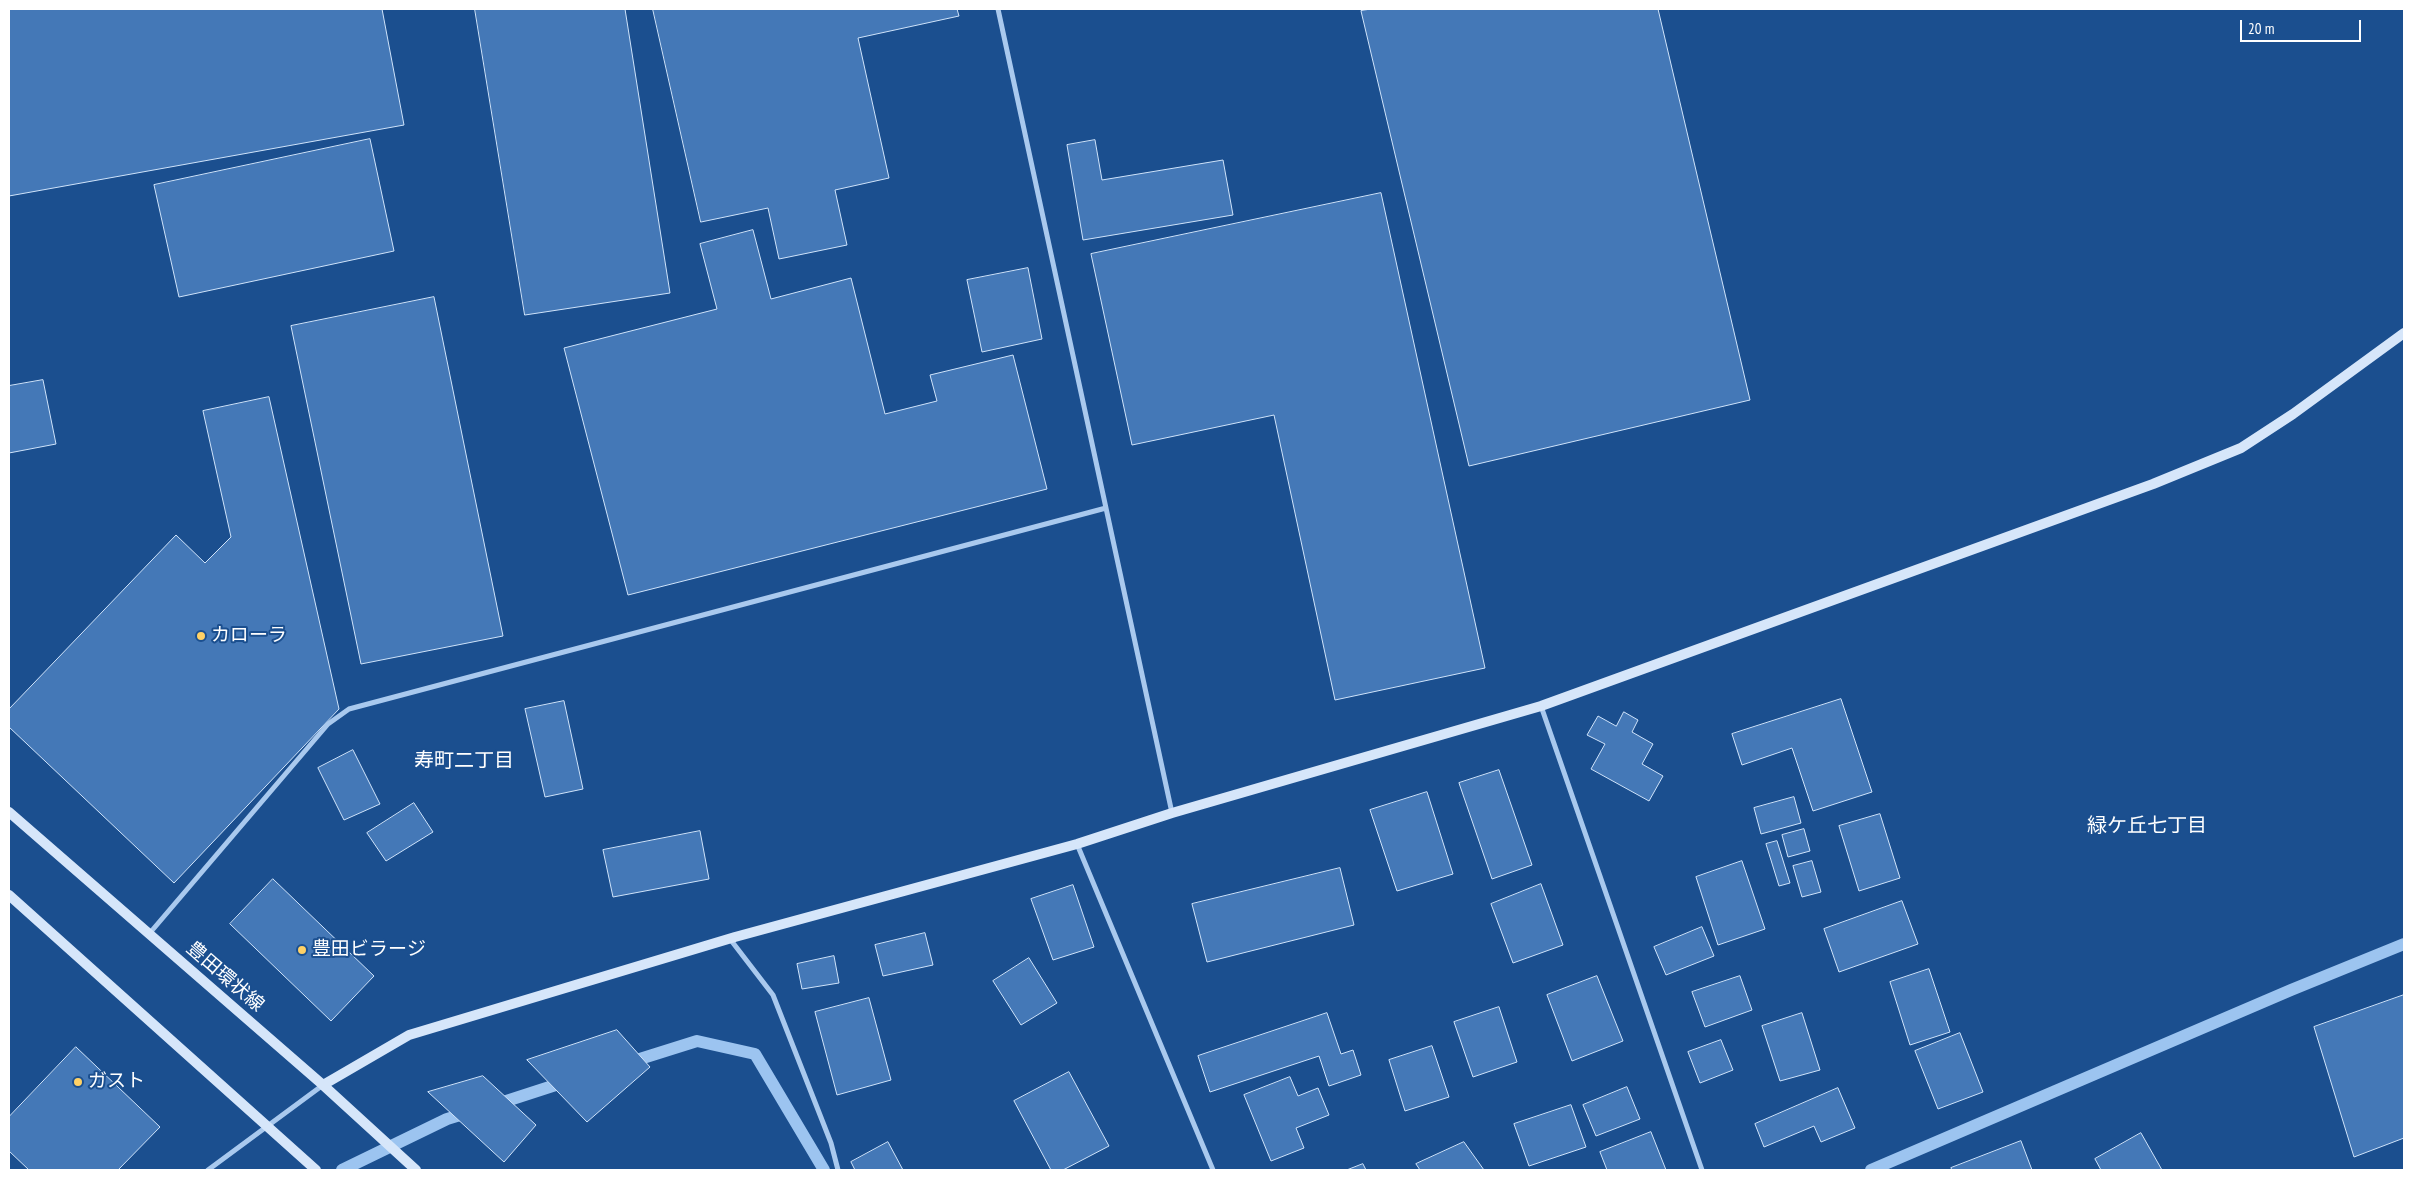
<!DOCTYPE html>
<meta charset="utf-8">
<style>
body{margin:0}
#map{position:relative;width:2413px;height:1179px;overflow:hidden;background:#1b4f8f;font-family:"PT Sans Narrow",sans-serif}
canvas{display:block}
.frame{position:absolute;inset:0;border:10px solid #fff;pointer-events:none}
.scale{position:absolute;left:2240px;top:20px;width:121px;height:22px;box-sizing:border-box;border:2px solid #fff;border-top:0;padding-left:6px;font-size:15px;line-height:18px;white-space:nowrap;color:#fff;-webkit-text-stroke:4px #1b4f8f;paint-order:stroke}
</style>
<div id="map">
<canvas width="2413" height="1179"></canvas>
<div class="frame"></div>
<div class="scale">20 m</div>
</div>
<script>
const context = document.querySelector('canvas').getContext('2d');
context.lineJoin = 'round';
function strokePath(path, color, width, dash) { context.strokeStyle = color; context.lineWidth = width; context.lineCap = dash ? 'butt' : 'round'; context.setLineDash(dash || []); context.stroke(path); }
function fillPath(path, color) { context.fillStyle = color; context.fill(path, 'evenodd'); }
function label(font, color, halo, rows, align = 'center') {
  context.font = font + ' "PT Sans Narrow","Noto Sans JP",sans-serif'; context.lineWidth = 4; context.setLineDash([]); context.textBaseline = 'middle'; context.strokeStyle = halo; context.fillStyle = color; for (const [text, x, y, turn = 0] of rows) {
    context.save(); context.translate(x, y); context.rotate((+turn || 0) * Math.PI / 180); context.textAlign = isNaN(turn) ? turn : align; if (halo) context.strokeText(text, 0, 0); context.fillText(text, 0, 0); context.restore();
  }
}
strokePath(new Path2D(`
 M627,1063L697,1041L755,1054L824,1170
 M494,1105L568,1081
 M342,1170L447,1119L470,1112
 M1871,1170L2291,990L2404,944`), '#9cc4f0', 12);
const building = new Path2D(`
 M9,9H382L404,125L9,196Z
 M475,9H625L670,293L525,315Z
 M653,9H957L959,16L858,38L889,178L835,190L847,245L779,259L768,208L701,222Z
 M1371,9H1658L1750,400L1469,466L1361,11Z
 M370,139L394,251L179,297L154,185Z
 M1095,140L1102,180L1223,160L1233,215L1083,240L1067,145Z
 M1381,193L1485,668L1335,700L1274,415L1132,445L1091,254Z
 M753,230L771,299L851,278L885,414L937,401L930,375L1013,355L1047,489L628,595L564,348L717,309L700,244Z
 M1028,268L1042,339L982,352L967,280Z
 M434,297L503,636L361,664L291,326Z
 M43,380L56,444L9,453V386Z
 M269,397L339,709L174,883L9,727V709L176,535L205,563L231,537L203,411Z
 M1841,699L1872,792L1813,811L1792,748L1742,765L1732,734Z
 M564,701L583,789L545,797L525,709Z
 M1624,712L1638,720L1632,732L1653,744L1642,764L1663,776L1649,801L1591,769L1605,744L1587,735L1598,716L1616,726Z
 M353,750L380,804L344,820L318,768Z
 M1499,770L1532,865L1492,879L1459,783Z
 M1427,792L1453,874L1397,891L1370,810Z
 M1794,797L1801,823L1761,834L1754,808Z
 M414,803L433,832L386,861L367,833Z
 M1880,814L1900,878L1859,891L1839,826Z
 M1804,829L1810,851L1788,857L1782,835Z
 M700,831L709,879L613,897L603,850Z
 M1777,841L1790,883L1779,886L1766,844Z
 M1742,861L1765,929L1718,945L1696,877Z
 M1812,861L1821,892L1802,897L1793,866Z
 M1340,868L1354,925L1207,962L1192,904Z
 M273,879L374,976L331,1021L230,924Z
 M1541,884L1563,945L1513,963L1491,904Z
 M1073,885L1094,947L1053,960L1031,899Z
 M1902,901L1918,944L1839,972L1824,929Z
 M1702,927L1714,956L1666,975L1654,947Z
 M925,933L933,965L883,976L875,945Z
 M834,956L839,983L802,989L797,964Z
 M1029,958L1057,1003L1021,1025L993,981Z
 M1929,969L1950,1032L1910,1045L1890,982Z
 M1597,976L1623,1041L1572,1061L1547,995Z
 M1740,976L1752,1010L1705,1027L1692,992Z
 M2404,995V1138L2354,1157L2314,1027Z
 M869,998L891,1080L837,1095L815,1012Z
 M1499,1007L1517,1062L1473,1077L1454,1022Z
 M1327,1013L1341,1054L1353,1050L1361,1075L1329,1086L1319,1056L1210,1092L1198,1056Z
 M1802,1013L1820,1070L1780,1081L1762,1026Z
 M617,1030L650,1067L587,1122L527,1060Z
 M1960,1033L1983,1092L1938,1109L1915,1051Z
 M1721,1040L1733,1070L1700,1083L1688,1052Z
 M1432,1046L1449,1097L1405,1111L1389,1060Z
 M76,1047L160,1127L118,1170H29L9,1151V1117Z
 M1069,1072L1109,1146L1063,1170H1051L1014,1101Z
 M483,1076L536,1125L504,1162L428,1092Z
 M1290,1077L1298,1096L1318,1088L1329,1115L1296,1128L1304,1148L1271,1161L1244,1095Z
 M1627,1087L1640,1119L1596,1136L1583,1105Z
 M1838,1088L1855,1128L1821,1142L1814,1126L1764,1147L1755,1124Z
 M1571,1105L1586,1147L1529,1166L1514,1124Z
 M1651,1132L1666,1170H1607L1600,1152Z
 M2141,1133L2162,1170H2101L2095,1159Z
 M2021,1141L2032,1170H1952L1951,1168Z
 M888,1142L903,1170H855L851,1162Z
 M1464,1142L1484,1170H1420L1416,1164Z
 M1363,1164L1366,1170H1347Z`);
fillPath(building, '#4478b7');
strokePath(building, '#cfe3fa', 1);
strokePath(new Path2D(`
 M998,9L1172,813
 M1541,706L1702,1170
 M1077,844L1213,1170
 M149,934L328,724L349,709L1106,508
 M730,939L773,995L831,1143L838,1170
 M208,1170L323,1085`), '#a9c9ee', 5);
strokePath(new Path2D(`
 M9,812L323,1085L416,1170
 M9,895L316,1170
 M323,1085L409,1035L735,937L1077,844L1172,813L1541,706L2153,484L2241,448L2293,414L2404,333`), '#d6e6fa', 10);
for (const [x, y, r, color] of [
 [201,636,5,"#ffd166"],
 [302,950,5,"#ffd166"],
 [78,1082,5,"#ffd166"]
]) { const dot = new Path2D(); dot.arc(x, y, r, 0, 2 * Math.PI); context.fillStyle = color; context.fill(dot); strokePath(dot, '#1b4f8f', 2); }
label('19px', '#fff', '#1b4f8f', [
 ["カローラ",211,636],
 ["豊田ビラージ",312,950],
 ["ガスト",88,1082]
], 'left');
label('19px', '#fff', '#1b4f8f', [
 ["豊田環状線",225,977,41]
]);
label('20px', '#fff', '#1b4f8f', [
 ["寿町二丁目",464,761],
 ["緑ケ丘七丁目",2147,826]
]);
</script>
